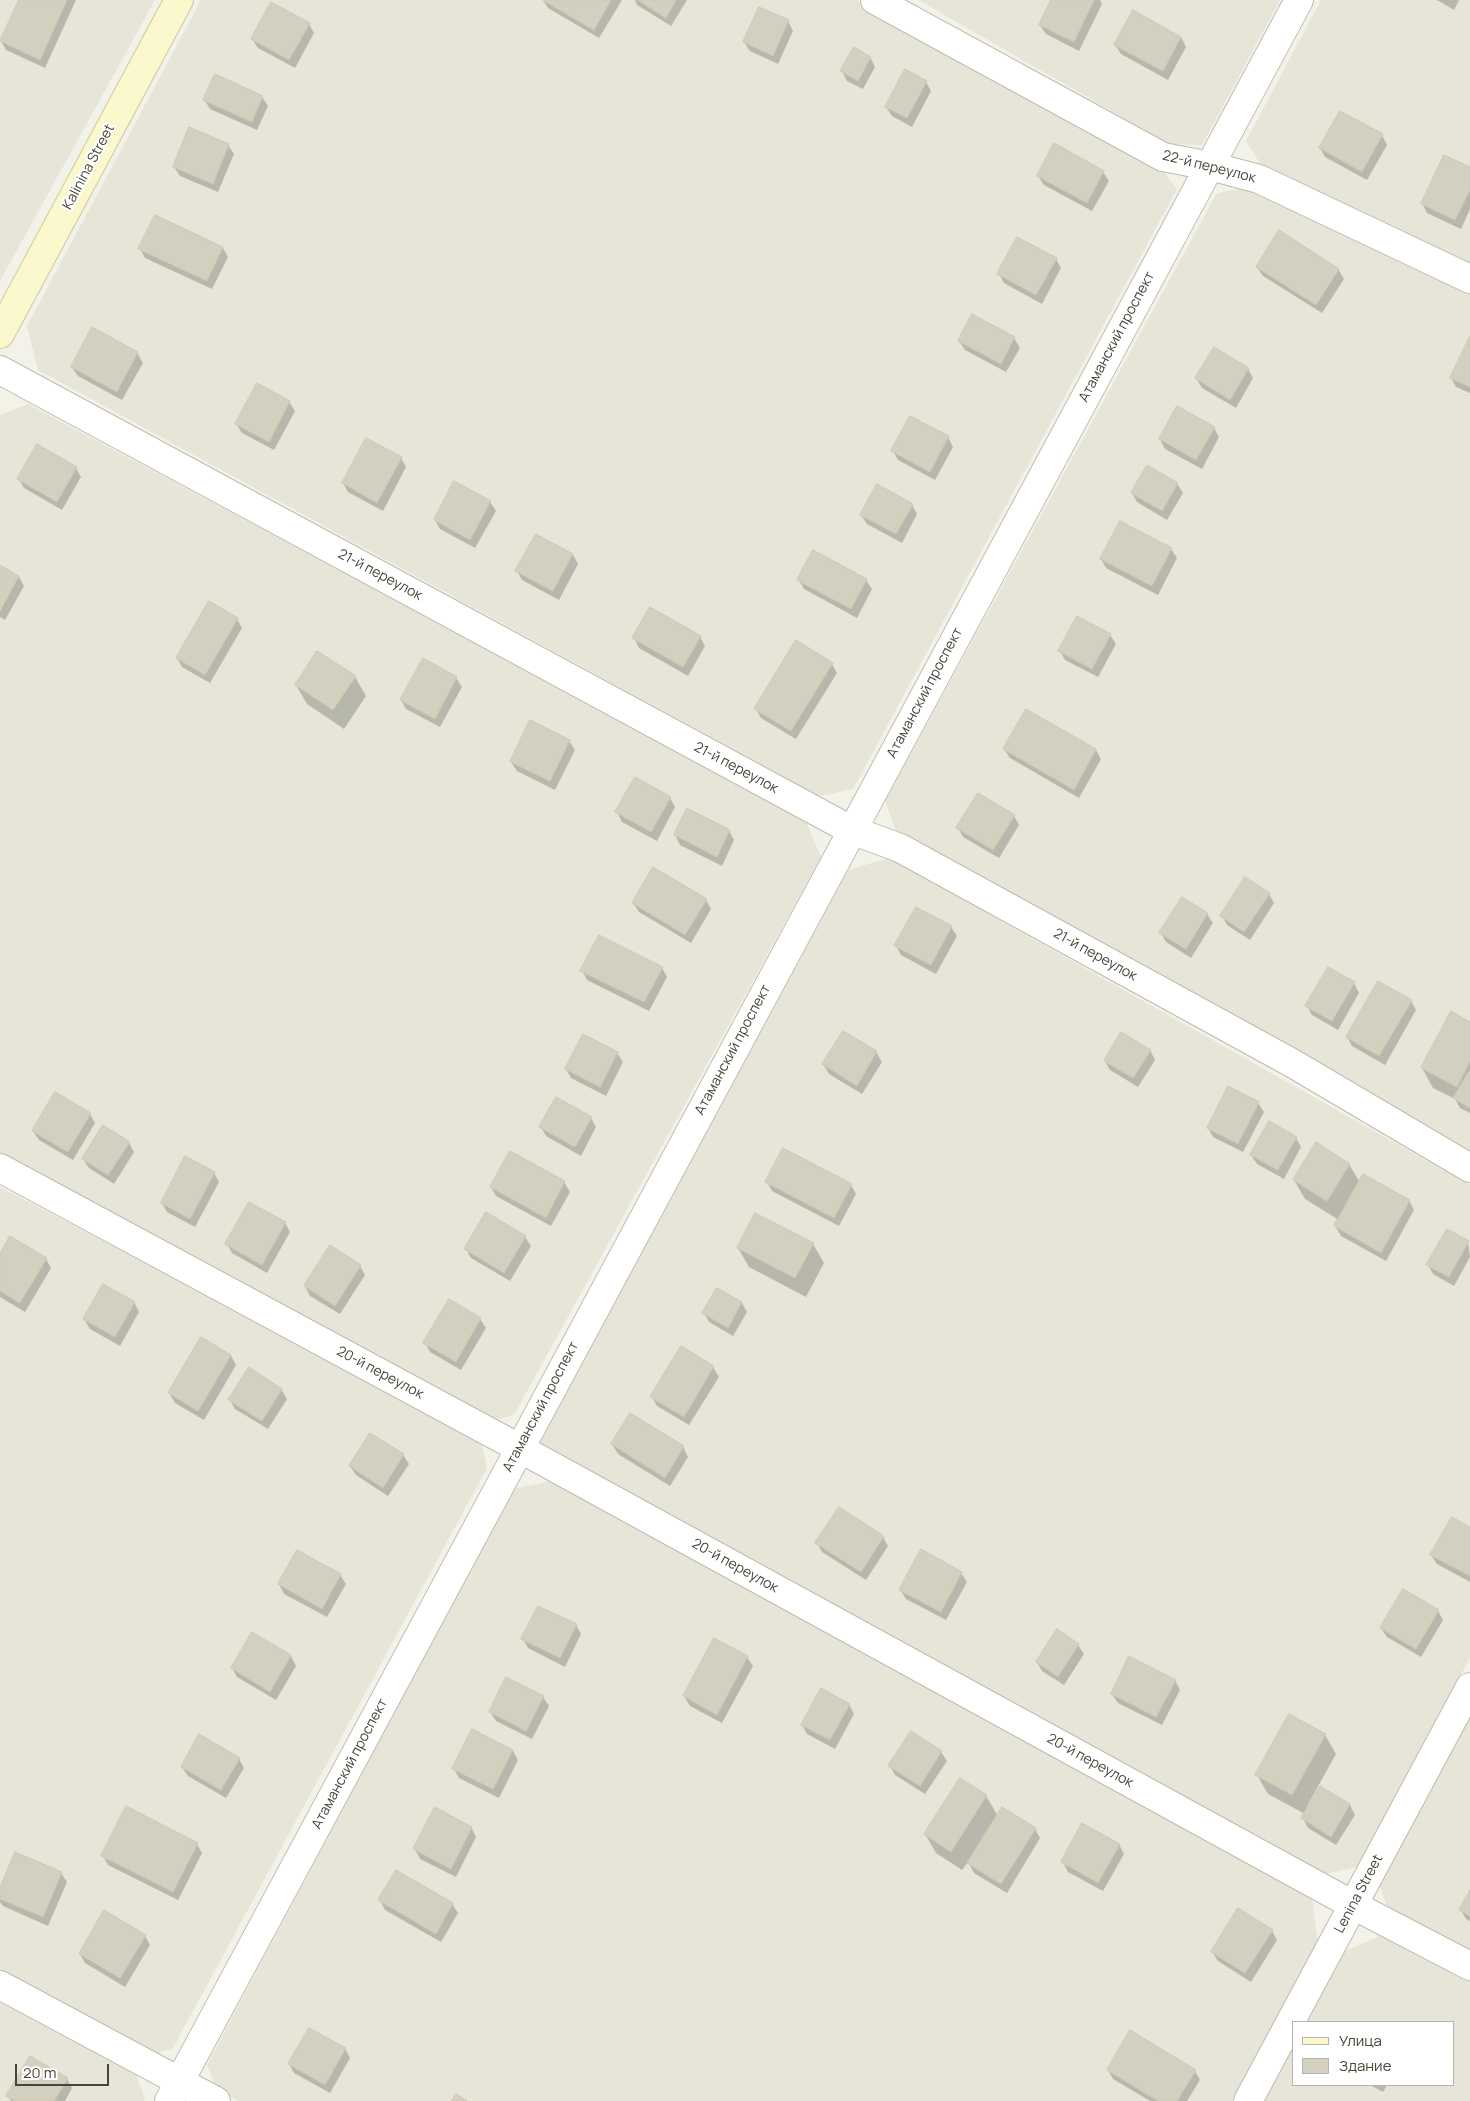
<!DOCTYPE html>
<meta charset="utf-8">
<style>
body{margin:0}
#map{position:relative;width:1470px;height:2101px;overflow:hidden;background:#f3f2e9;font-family:Manrope,sans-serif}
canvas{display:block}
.legend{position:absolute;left:1292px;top:2021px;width:162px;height:65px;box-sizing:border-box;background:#fff;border:1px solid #b5b4af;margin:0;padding:6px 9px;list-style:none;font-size:15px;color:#474438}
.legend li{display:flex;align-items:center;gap:10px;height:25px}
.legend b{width:25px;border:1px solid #b5b4af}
.scale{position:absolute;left:15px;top:2064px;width:94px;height:22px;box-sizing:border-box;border:2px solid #474438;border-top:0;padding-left:6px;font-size:15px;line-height:18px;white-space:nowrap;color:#474438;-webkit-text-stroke:4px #fff;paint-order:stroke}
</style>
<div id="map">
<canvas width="1470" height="2101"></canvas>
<ul class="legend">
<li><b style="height:6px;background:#faf8cc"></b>Улица</li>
<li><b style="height:14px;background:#d4d0c0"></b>Здание</li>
</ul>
<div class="scale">20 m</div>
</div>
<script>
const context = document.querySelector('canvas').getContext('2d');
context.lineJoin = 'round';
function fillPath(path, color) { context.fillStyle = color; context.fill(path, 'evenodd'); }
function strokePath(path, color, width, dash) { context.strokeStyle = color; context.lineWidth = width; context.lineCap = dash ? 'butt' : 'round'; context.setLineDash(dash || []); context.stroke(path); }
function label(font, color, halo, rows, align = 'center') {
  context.font = font + ' Manrope,sans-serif'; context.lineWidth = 4; context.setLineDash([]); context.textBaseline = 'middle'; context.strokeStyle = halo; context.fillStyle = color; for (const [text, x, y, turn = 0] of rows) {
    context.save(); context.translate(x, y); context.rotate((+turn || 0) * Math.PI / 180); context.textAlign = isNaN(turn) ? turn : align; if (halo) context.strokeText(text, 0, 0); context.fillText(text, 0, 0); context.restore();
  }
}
fillPath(new Path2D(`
 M0,0H155L0,281Z
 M201,0H857L1162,170L1177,189L853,789L819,796L38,370L27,326Z
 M918,0H1280L1202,145L1169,144Z
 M1321,0H1470V268L1264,170L1246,141Z
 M1257,186L1470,290V1157L896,831L885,801L1217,193Z
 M28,404L805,819L821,857L514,1415L491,1421L0,1157V415Z
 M889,858L1470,1185V1658L1357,1867L1325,1874L558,1459L539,1442L848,870Z
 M0,1187L480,1438L487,1468L173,2048L150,2056L0,1973Z
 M550,1481L1312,1899L1318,1942L1232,2101H238L217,2090L207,2065L513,1489Z
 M1470,1711V1956L1391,1916L1378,1882Z
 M1380,1936L1470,1980V2101H1264L1294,2046V2085H1454V2022H1307L1345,1951Z
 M0,2000L135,2072L145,2098L144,2101H0Z`), '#e7e5d8');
fillPath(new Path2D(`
 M20,0H76L45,68L6,50L1,41Z
 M543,0H622L599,38L548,8Z
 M635,0H687L671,26L637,5Z
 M1052,0H1100L1102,4L1079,51L1046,34L1040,25Z
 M1437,0H1459L1454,10Z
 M788,21L793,31L778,64L750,51L744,42Z
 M309,24L314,33L295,68L258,48L252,39Z
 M1181,37L1186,47L1168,80L1121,54L1115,45Z
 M870,57L875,67L863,89L847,81L842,71Z
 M926,82L931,91L912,127L892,116L886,107Z
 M262,97L268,106L257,130L210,109L204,99Z
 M1382,135L1387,145L1367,180L1325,157L1320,148Z
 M228,145L234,154L218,192L180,176L174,167Z
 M1470,169V209L1461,229L1427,213L1422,203Z
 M1103,172L1109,181L1092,211L1044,185L1038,176Z
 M155,216L223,248L228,257L212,289L145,258L140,249Z
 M1056,259L1061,268L1042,304L1004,283L999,274Z
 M1257,267L1338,269L1344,279L1322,313L1263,276Z
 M93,329L137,353L143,363L122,400L78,376L72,367Z
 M1014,338L1020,348L1006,372L965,350L959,341Z
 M1470,339V393L1456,387L1451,377Z
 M1248,369L1253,378L1236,408L1202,388L1196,378Z
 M257,385L289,402L295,411L274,450L242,433L236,424Z
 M1214,428L1219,437L1202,469L1165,449L1160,439Z
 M948,437L953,447L935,480L898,460L893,451Z
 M401,458L406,467L383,511L348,492L343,483Z
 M76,468L81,477L62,510L24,488L19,479Z
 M455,483L490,502L496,511L475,548L440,529L435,520Z
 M1177,484L1183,493L1167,520L1137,502L1132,493Z
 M912,505L917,514L902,543L867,524L861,515Z
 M1171,549L1177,558L1158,595L1106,568L1101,559Z
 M814,552L866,580L872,589L857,618L804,589L799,580Z
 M573,555L578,564L559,600L522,580L517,571Z
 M0,566L19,577L24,586L5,620L0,617Z
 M237,619L242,628L210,683L182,667L177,658Z
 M1110,635L1116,644L1098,677L1065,660L1060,651Z
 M700,637L705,646L688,676L639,648L634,638Z
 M423,660L456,678L462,687L440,727L406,709L401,700Z
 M832,664L837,673L796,739L761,718L756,709Z
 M355,677L366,696L344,729L307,704L296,685Z
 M1026,711L1096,750L1101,759L1079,798L1010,758L1004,749Z
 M569,741L575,750L555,790L517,771L511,762Z
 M670,798L675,807L657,841L622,822L617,812Z
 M1014,816L1019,825L999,858L963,837L958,828Z
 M729,831L734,840L722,866L680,845L675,835Z
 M1269,894L1274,903L1250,940L1227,925L1222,916Z
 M706,900L711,909L691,943L639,912L633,903Z
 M916,908L951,927L957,936L936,974L901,955L896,946Z
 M1207,914L1213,923L1191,958L1166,942L1161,933Z
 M662,968L667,977L649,1011L587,980L582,970Z
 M1354,983L1359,993L1338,1030L1312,1015L1307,1006Z
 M1411,1001L1416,1010L1385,1065L1352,1046L1347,1037Z
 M1470,1023V1113L1460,1108L1455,1099L1433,1088L1422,1068Z
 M843,1032L876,1052L882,1062L862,1094L829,1074L823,1064Z
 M583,1036L617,1053L623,1062L606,1096L571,1078L566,1069Z
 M1150,1050L1155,1060L1138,1087L1110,1070L1105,1061Z
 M1258,1103L1264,1112L1243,1152L1213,1137L1208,1128Z
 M90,1114L95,1123L73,1160L39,1140L33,1131Z
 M591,1118L596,1127L581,1156L546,1136L541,1127Z
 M1296,1138L1301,1147L1284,1179L1257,1164L1251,1155Z
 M129,1143L134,1152L114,1184L89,1168L83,1159Z
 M510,1152L564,1182L570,1192L551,1226L496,1196L491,1187Z
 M1349,1164L1360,1183L1409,1201L1414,1210L1386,1261L1341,1236L1335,1226L1339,1220L1305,1199L1294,1180Z
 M214,1173L219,1182L195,1227L167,1212L162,1203Z
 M767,1182L851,1185L856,1194L839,1226L772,1191Z
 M285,1223L290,1232L267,1273L232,1253L227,1244Z
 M525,1237L531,1246L510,1281L471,1258L466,1249Z
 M1468,1242L1470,1257L1454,1286L1433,1274L1428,1265Z
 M813,1244L824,1263L806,1297L749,1267L738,1248Z
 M0,1256L46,1259L51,1268L25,1312L0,1297Z
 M360,1266L365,1275L340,1314L310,1296L305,1286Z
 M134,1302L139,1312L120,1346L90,1329L84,1319Z
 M742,1303L747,1312L733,1336L709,1322L704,1313Z
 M480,1319L486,1328L461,1370L430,1352L425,1343Z
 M681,1348L713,1367L719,1377L689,1425L657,1406L652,1397Z
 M231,1356L236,1365L204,1420L175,1403L169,1393Z
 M281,1389L287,1399L268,1429L235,1409L230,1400Z
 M370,1435L403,1455L409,1464L388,1496L356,1475L350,1466Z
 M612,1444L683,1447L688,1457L670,1486L618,1454Z
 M1470,1528V1582L1437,1564L1431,1555Z
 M883,1537L888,1546L866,1580L822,1552L817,1543Z
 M961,1573L967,1582L946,1620L906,1599L900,1589Z
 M340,1575L346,1584L327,1617L284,1594L279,1584Z
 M1438,1611L1443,1620L1421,1657L1387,1637L1381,1628Z
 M576,1625L581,1634L565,1667L528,1648L523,1639Z
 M253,1634L291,1656L296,1666L276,1700L237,1677L232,1668Z
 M1078,1645L1084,1654L1064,1685L1042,1671L1037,1662Z
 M747,1657L753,1666L722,1723L690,1706L684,1696Z
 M1175,1680L1180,1690L1162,1725L1118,1703L1112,1694Z
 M543,1697L549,1706L532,1739L496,1721L490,1712Z
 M849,1705L854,1714L835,1749L807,1734L802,1725Z
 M911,1732L941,1752L947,1761L925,1794L895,1775L890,1766Z
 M1325,1735L1336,1754L1307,1806L1309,1807L1321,1788L1350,1805L1355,1815L1336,1845L1308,1828L1303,1818L1305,1814L1268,1794L1257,1775Z
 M513,1751L518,1760L499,1798L459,1778L454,1769Z
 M239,1759L244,1768L226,1798L188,1776L182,1767Z
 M960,1779L986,1796L998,1816L1035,1829L1040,1838L1007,1893L974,1873L968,1862L962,1870L936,1853L925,1834Z
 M471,1827L476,1837L456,1877L420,1859L415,1849Z
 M197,1844L202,1853L178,1900L108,1865L103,1856Z
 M1119,1844L1124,1854L1103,1891L1068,1872L1063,1862Z
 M397,1872L452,1904L458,1913L441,1942L385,1910L380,1900Z
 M61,1873L67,1882L48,1926L3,1906L0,1902V1891Z
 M1470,1893V1921L1466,1919L1461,1910Z
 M1272,1931L1277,1940L1251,1982L1218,1961L1212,1952Z
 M145,1936L150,1945L125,1987L85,1963L80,1954Z
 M345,2049L350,2058L330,2093L294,2073L289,2064Z
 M1108,2070L1195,2071L1200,2080L1187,2101H1150L1113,2079Z
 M67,2079L72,2088L65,2101H11L8,2096Z
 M1370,2085H1387L1383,2092Z`), '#0003');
const building = new Path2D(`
 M19,0H67L40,60L0,41Z
 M543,0H611L594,30Z
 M638,0H676L666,18Z
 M1051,0H1094L1074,42L1039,25Z
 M271,2L310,23L289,60L251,39Z
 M759,7L789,20L773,56L743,42Z
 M1133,10L1181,37L1163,71L1114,45Z
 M854,47L871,57L858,81L840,71Z
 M905,69L927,81L907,118L885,107Z
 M215,74L263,96L252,122L203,100Z
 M1340,111L1383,134L1362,172L1319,148Z
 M189,127L229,144L213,184L173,167Z
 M1054,143L1104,171L1087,203L1037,176Z
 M1444,155L1470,167V190L1455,220L1421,204Z
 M155,215L223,247L207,281L138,249Z
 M1279,230L1339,269L1316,305L1256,267Z
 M1017,237L1057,258L1036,295L997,274Z
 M972,314L1015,337L1001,364L958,341Z
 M92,327L138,352L117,392L71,367Z
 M1470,336V387L1450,378Z
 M1214,347L1249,368L1230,400L1195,378Z
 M257,383L290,401L269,442L235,424Z
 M1177,406L1215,427L1196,460L1159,439Z
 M910,416L949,436L930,472L891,451Z
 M366,438L402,457L377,503L342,483Z
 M37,444L77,467L57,502L17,479Z
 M1147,465L1178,483L1162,511L1131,493Z
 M454,481L491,501L470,540L434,520Z
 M877,484L913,504L896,534L860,515Z
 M1120,521L1172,548L1152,586L1100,559Z
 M536,534L573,554L553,591L515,571Z
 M813,550L867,579L851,609L797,580Z
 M0,565L19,576L0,611Z
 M209,601L238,618L205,675L176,658Z
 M650,607L701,636L683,667L632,638Z
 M1077,616L1111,634L1092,669L1058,651Z
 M796,640L833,663L791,731L754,709Z
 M317,651L356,676L333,710L295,685Z
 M423,658L457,677L435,719L400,700Z
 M1026,709L1096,749L1074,790L1003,749Z
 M530,720L570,740L550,781L510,762Z
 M635,777L671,797L651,832L615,812Z
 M978,793L1015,815L993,850L956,828Z
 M687,808L730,830L717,857L674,835Z
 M653,867L707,899L685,935L632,903Z
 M1245,877L1270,893L1244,932L1220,916Z
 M1182,897L1208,913L1186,949L1159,933Z
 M916,907L952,926L931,965L894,946Z
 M599,935L663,967L644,1002L580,971Z
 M1328,967L1355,982L1332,1021L1305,1006Z
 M1378,981L1412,1000L1379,1056L1346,1037Z
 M1451,1011L1470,1022V1061L1457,1087L1421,1068Z
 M843,1031L877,1051L857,1086L822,1064Z
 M1121,1032L1151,1050L1133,1078L1104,1061Z
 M583,1034L618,1052L600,1087L565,1069Z
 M1470,1070V1108L1453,1098Z
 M1228,1086L1259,1102L1238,1144L1207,1128Z
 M55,1092L91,1113L68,1152L32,1131Z
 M556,1097L592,1117L575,1147L539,1127Z
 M1269,1121L1297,1137L1278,1170L1250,1155Z
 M103,1125L130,1142L108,1175L82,1159Z
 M1316,1142L1350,1164L1327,1201L1293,1180Z
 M783,1148L852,1184L834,1218L765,1182Z
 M510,1151L565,1181L546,1218L490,1187Z
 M185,1156L215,1172L190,1219L161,1203Z
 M1363,1174L1410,1200L1381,1253L1334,1226Z
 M249,1202L286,1222L262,1265L225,1244Z
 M486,1212L526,1236L504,1273L464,1249Z
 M755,1213L814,1243L795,1278L737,1248Z
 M1447,1229L1469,1241L1449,1277L1426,1265Z
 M10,1236L47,1258L20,1303L0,1291V1254Z
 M330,1245L361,1265L335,1306L304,1286Z
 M103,1284L135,1302L115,1337L83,1319Z
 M717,1288L742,1302L728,1328L702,1313Z
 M449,1299L481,1318L456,1362L423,1343Z
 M201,1337L231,1355L198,1411L168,1393Z
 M681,1346L714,1366L684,1417L650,1397Z
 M249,1367L282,1389L262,1421L228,1400Z
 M630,1413L684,1446L665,1478L611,1444Z
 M370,1433L404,1454L383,1488L349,1466Z
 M839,1507L884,1536L861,1572L815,1543Z
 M1452,1517L1470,1527V1576L1430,1555Z
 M921,1549L962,1572L941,1612L899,1590Z
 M297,1550L341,1574L322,1609L278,1584Z
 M1403,1589L1439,1610L1416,1649L1380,1628Z
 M538,1606L577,1624L560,1658L521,1639Z
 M1057,1629L1079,1644L1058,1677L1036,1662Z
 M252,1632L291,1655L270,1692L231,1668Z
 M714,1638L748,1656L717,1715L683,1696Z
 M1129,1656L1176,1680L1156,1717L1111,1694Z
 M506,1677L544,1696L526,1731L489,1712Z
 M821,1688L850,1704L830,1740L801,1725Z
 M1289,1714L1326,1734L1292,1795L1255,1775Z
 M472,1729L513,1750L493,1789L452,1769Z
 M911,1731L942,1751L920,1786L888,1766Z
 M199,1734L240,1758L221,1790L181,1767Z
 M960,1778L987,1795L951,1852L924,1834Z
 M1320,1786L1350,1804L1331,1837L1301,1818Z
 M126,1806L198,1843L173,1892L101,1856Z
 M435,1807L472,1827L451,1869L413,1849Z
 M1002,1807L1036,1828L1001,1884L967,1863Z
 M1082,1823L1120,1844L1098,1883L1061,1862Z
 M15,1852L62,1872L43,1917L0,1899V1888Z
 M396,1870L453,1903L436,1934L378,1900Z
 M1470,1890V1916L1459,1910Z
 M1238,1908L1273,1930L1245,1973L1211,1952Z
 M104,1910L146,1935L120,1978L79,1954Z
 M309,2028L346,2048L325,2085L288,2064Z
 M1130,2030L1196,2070L1177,2101H1158L1107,2070Z
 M30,2056L68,2078L54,2101H15L6,2096Z
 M456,2094L467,2101H452Z`);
fillPath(building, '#d4d0c0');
strokePath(building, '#cec9b3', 1);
const minor = new Path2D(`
 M875,0L1163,157L1210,166L1259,179L1470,279
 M0,370L851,830L900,848L1292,1063L1470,1168
 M0,1168L519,1448L1353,1905L1470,1966
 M0,1985L216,2101
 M169,2101L1299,0
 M1248,2101L1470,1687`);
const secondary = new Path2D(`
 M0,334L179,0`);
strokePath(minor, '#bebcad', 30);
strokePath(secondary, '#ccc99b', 30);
strokePath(minor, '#fff', 28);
strokePath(secondary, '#faf8cc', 28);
label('14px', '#474438', '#fff', [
 ["Kalinina Street",89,167,-62],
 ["22-й переулок",1209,167,14],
 ["Атаманский проспект",1117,337,-62],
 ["21-й переулок",380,575,28],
 ["Атаманский проспект",925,693,-62],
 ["21-й переулок",736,768,28],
 ["21-й переулок",1095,955,29],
 ["Атаманский проспект",733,1050,-62],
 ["20-й переулок",380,1373,28],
 ["Атаманский проспект",541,1407,-62],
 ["20-й переулок",735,1566,29],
 ["20-й переулок",1090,1761,29],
 ["Атаманский проспект",350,1764,-62],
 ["Lenina Street",1359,1894,-62]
]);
</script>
